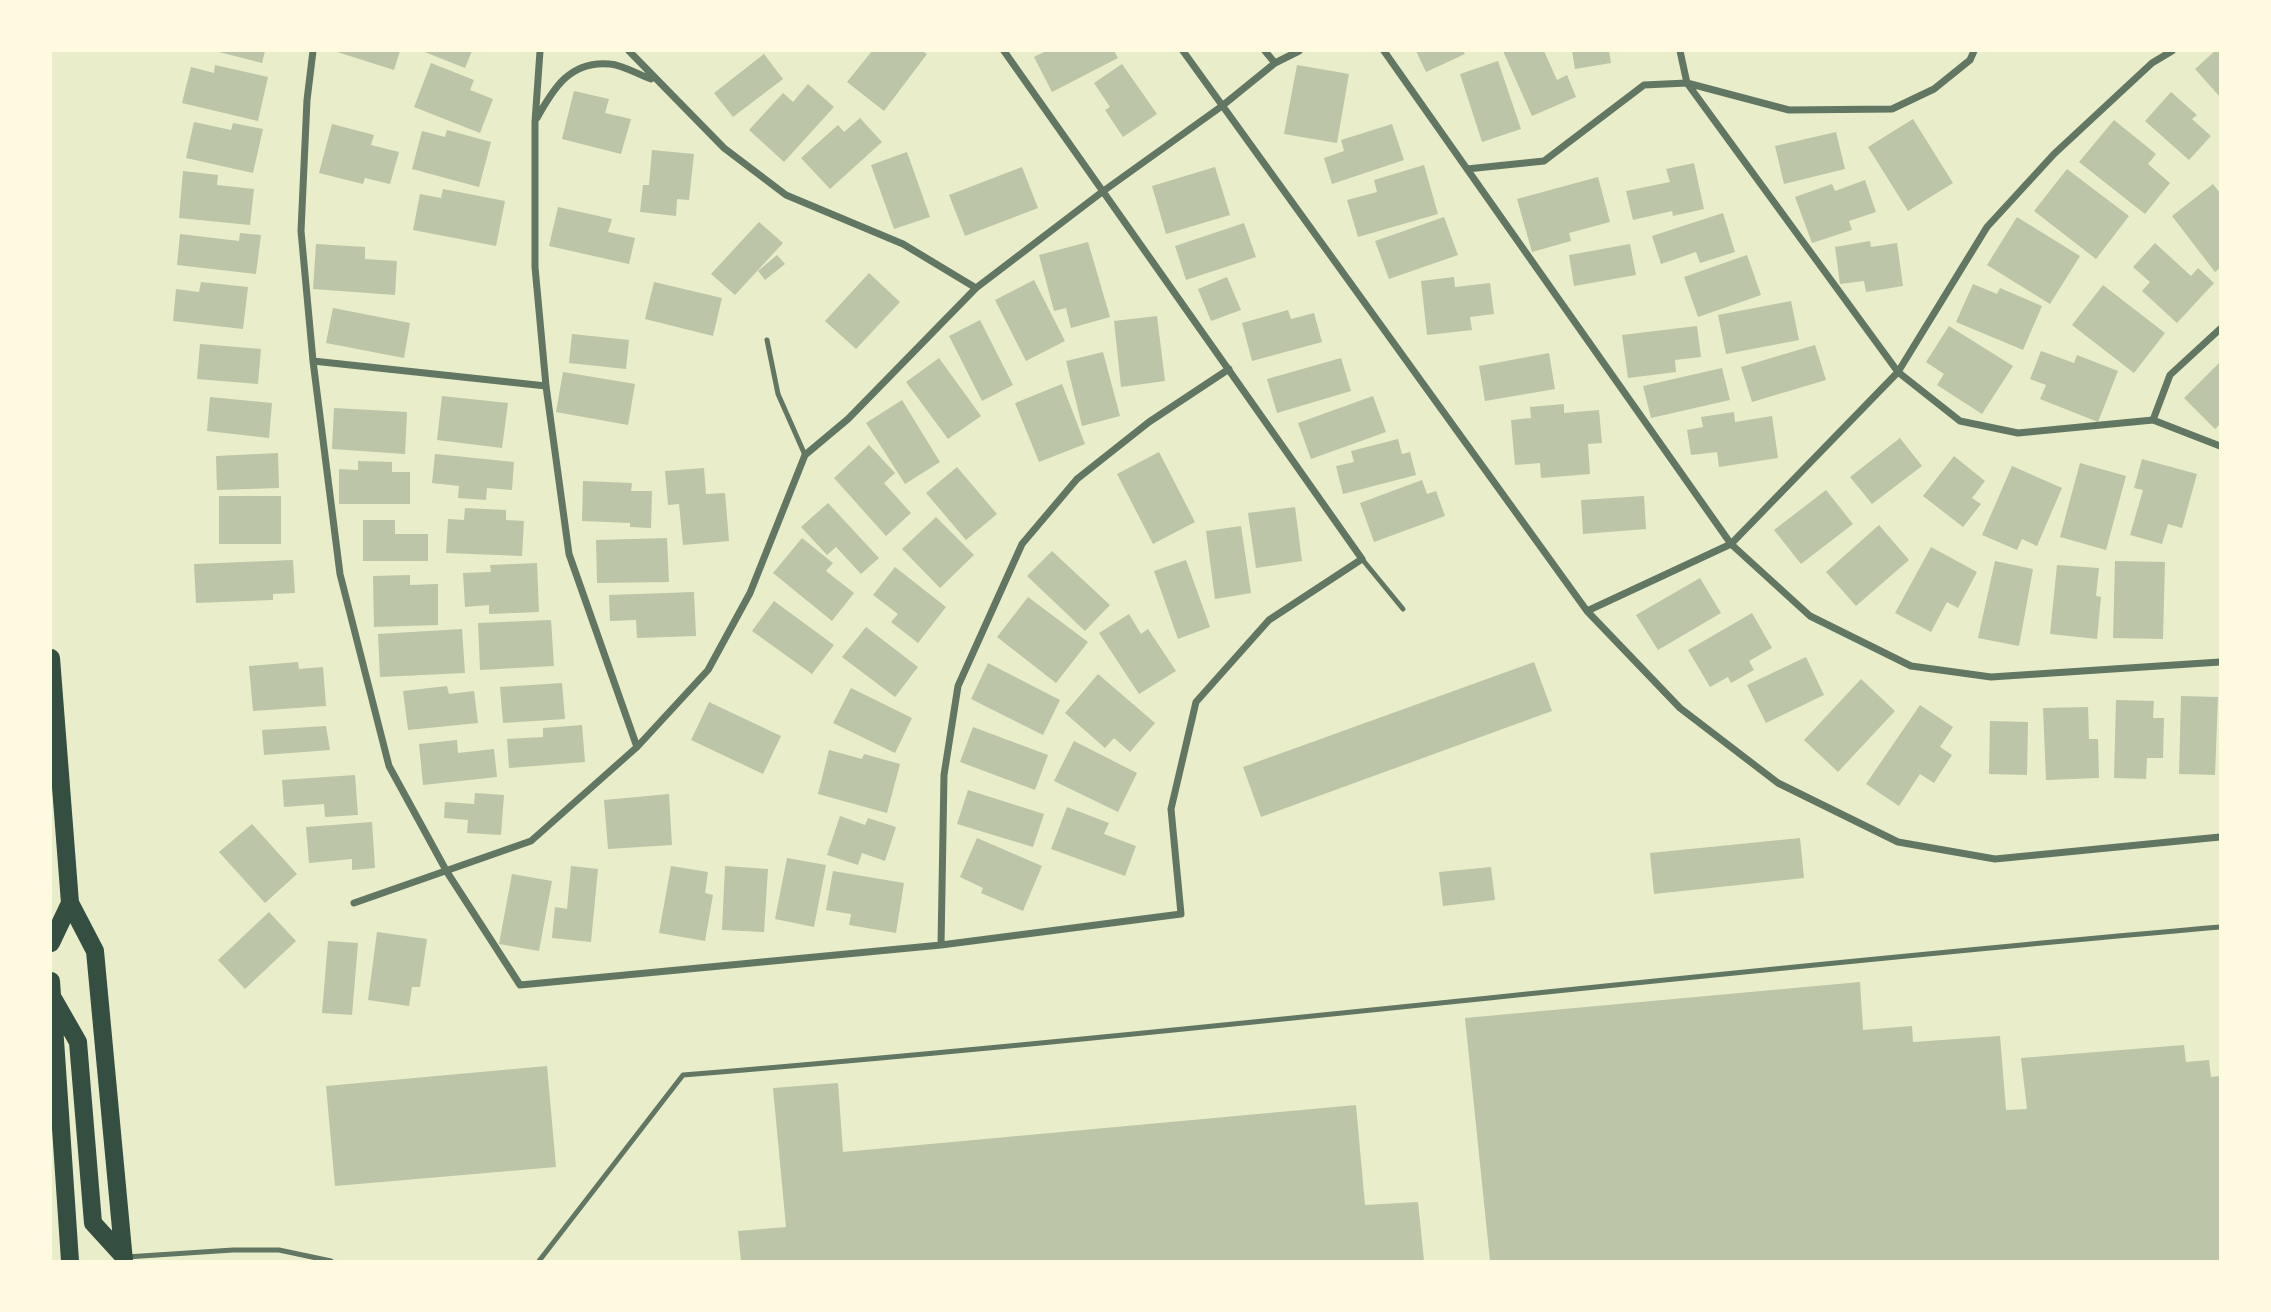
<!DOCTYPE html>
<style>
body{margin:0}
#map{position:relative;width:2271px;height:1312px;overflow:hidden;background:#e9edc9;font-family:"Asap Condensed",sans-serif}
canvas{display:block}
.frame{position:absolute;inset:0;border:52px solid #fefae0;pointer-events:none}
</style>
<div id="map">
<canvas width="2271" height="1312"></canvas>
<div class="frame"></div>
</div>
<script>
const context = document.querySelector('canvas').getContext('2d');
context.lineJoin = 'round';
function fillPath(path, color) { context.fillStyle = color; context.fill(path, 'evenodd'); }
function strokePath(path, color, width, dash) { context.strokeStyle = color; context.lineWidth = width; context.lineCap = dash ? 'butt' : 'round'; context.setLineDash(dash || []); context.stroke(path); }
fillPath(new Path2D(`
 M215,51H265L262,63Z
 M334,51H400L394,70Z
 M422,51H472L465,68Z
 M872,51H922L927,54L884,111L847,82Z
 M1046,51H1114L1118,58L1052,92L1034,57Z
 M1416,51H1463L1465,54L1426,72Z
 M1503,51H1544L1557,80L1567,75L1576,97L1532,116Z
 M1572,51H1609L1611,63L1575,69Z
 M2215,51H2220V97L2195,69Z
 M764,54L783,79L733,117L714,93Z
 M1498,61L1521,129L1482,142L1460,74Z
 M431,63L474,80L470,90L493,99L480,133L414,107Z
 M1122,64L1157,114L1123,137L1105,110L1110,107L1094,83Z
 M215,65L268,77L258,121L182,103L191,67L214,73Z
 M1297,65L1349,74L1337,143L1284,134Z
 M808,84L834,107L784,162L749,130L783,93L793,102Z
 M574,91L609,99L605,113L631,119L621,154L562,139Z
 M2171,92L2197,115L2192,119L2211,136L2189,160L2145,121Z
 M860,118L882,142L830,189L801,158L838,125L844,132Z
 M1913,119L1953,183L1908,211L1868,147Z
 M2114,120L2156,154L2148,164L2170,183L2145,214L2079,162Z
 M194,122L231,130L233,123L263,129L253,173L186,158Z
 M332,124L374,135L371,145L399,152L390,184L365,178L363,184L319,173Z
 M1392,124L1404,160L1332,184L1324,158L1344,151L1341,140Z
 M447,130L491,142L479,187L412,169L422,131L445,137Z
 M1836,132L1845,169L1784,184L1775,146Z
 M652,150L694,154L689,200L677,199L676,216L640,212L643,185H649Z
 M907,152L930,217L894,229L871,165Z
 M1694,163L1704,209L1673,216L1672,211L1633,220L1626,191L1670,182L1666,169Z
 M1424,165L1438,214L1358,237L1347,200L1377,192L1374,180Z
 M1022,167L1038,208L965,236L949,195Z
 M1215,167L1230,215L1166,234L1152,186Z
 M2067,169L2129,216L2096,259L2034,211Z
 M183,171L218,175L217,185L254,189L250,225L179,218Z
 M1598,177L1610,222L1569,233L1571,241L1532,252L1517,199Z
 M1865,180L1876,212L1849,221L1852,230L1812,243L1795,197L1832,184L1835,191Z
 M2213,184L2220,193V268L2215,272L2172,216Z
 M443,189L505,201L496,246L413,230L420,194L441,198Z
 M558,207L612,219L608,232L635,238L629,264L549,246Z
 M1723,213L1735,252L1700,263L1696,252L1661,264L1652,236Z
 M1444,217L1458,255L1389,279L1375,241Z
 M2017,217L2080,256L2050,304L1987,265Z
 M759,222L783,243L735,295L711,274Z
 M1244,223L1256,257L1186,280L1175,246Z
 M240,233L261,235L256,274L177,265L180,234L239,241Z
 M1870,241L1871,247L1897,243L1903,286L1866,292L1864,281L1840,284L1835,247Z
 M1088,242L1110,317L1071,328L1066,308L1054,311L1039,255Z
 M2155,243L2191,276L2198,268L2214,283L2177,323L2142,291L2150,282L2133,267Z
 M316,244L365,247V259L397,261L395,295L313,289Z
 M1630,244L1636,275L1574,286L1569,255Z
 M777,255L785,264L765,280L758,271Z
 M1747,255L1761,295L1698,317L1684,277Z
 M869,273L900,302L856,349L825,321Z
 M1227,277L1241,310L1211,321L1198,289Z
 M1454,277L1455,287L1490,283L1494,314L1470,317L1472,330L1427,335L1421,281Z
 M1034,280L1065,341L1026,361L995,300Z
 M201,282L248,287L243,329L173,321L176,289L199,292Z
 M654,282L722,298L713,336L645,319Z
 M1973,284L1997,294L2000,288L2042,306L2023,350L1956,322Z
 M2103,285L2165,333L2134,373L2072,325Z
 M1791,301L1799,340L1726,354L1718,315Z
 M333,308L410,323L404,358L326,343Z
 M1288,310L1291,319L1314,313L1322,342L1252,361L1242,323Z
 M1157,316L1165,381L1121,387L1114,321Z
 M980,320L1013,385L982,401L949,336Z
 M1697,326L1701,357L1675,360L1676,372L1628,378L1622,335Z
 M1949,326L2013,366L1982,414L1937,385L1944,374L1926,362Z
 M572,334L629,340L626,369L569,363Z
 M200,344L261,349L258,384L197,379Z
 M1815,345L1826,380L1752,402L1741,367Z
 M2041,351L2074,363L2077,355L2118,371L2098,422L2040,399L2046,385L2030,379Z
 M1103,352L1120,416L1082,426L1066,361Z
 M1549,353L1555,389L1485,401L1479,366Z
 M939,358L981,416L948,439L906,382Z
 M1341,358L1351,391L1277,413L1267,379Z
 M2220,362V424L2215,429L2184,398Z
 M1722,368L1730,400L1651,418L1643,386Z
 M563,372L635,384L628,425L556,412Z
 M1062,384L1085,444L1039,462L1015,403Z
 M442,396L508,403L502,448L437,440Z
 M1373,396L1386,432L1311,459L1298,423Z
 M210,397L272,403L269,438L207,431Z
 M902,400L940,462L905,484L866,423Z
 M1564,404V413L1599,410L1602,443L1588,444L1590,474L1541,478L1540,463L1515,465L1511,420L1531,418L1530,407Z
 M334,408L407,412L405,454L332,449Z
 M1734,412L1735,422L1772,416L1778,458L1719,467L1717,452L1691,455L1687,430L1703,427L1701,417Z
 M1900,438L1922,466L1872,504L1850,477Z
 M1398,439L1402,454L1410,452L1416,475L1343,494L1336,466L1354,462L1351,451Z
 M869,445L895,473L884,483L911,513L886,536L834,478Z
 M1159,452L1195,522L1153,544L1117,474Z
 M278,453L279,488L217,490L216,456Z
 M435,454L514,462L512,490L487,488L486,500L458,498L459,486L432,483Z
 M1954,456L1985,481L1972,498L1981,504L1963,527L1923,496Z
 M2142,459L2197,474L2182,528L2168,524L2162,544L2130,535L2143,490L2134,488Z
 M358,461L392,462V472H410V504H339V469L358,470Z
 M2080,463L2126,476L2106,550L2060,537Z
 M2012,466L2062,488L2037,546L2022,539L2017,550L1982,535Z
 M957,467L997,514L966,540L926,493Z
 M704,468L706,494L725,493L729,541L683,545L679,504L668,505L665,471Z
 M1422,480L1427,494L1436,491L1445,516L1374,542L1360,503Z
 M583,481L632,483L631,491H652L651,528L630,527V523L582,521Z
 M1826,490L1853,524L1801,564L1774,530Z
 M219,496H281V544H219Z
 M1644,496L1646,529L1583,534L1581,500Z
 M828,503L879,558L861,574L836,547L827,555L801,527Z
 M1295,507L1302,561L1256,568L1248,513Z
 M465,508L506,510V520L524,521L522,556L446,553L448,519L464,520Z
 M936,517L974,555L940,588L902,549Z
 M363,520H395V534H428V561H363Z
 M1879,525L1909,560L1856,606L1826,572Z
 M1241,526L1251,593L1215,599L1206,531Z
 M667,538L669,582L597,583L596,540Z
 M802,538L833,563L826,571L854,593L832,621L773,573Z
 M1931,547L1977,572L1958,608L1947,602L1931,632L1895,613Z
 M1052,551L1110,605L1085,631L1027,576Z
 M293,560L295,593L273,594V600L196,603L194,564Z
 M1186,560L1210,627L1178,639L1154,571Z
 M1995,561L2033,569L2019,646L1978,638Z
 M2115,561L2165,562L2163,639L2113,638Z
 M537,563L539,612L489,614V605L465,607L463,573L491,572L490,565Z
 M2057,565L2099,568L2096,596L2101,597L2097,639L2050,634Z
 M895,567L946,607L918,643L891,622L898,614L873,595Z
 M410,575V585L438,584V625L374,627L373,576Z
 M1700,578L1721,613L1658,650L1636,615Z
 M694,592L696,636L637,638L636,620L610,621L609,595Z
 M1028,597L1088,642L1056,683L997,637Z
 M774,601L834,645L812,674L752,631Z
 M1752,613L1772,648L1749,661L1754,670L1731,683L1728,677L1710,687L1688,650Z
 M1129,614L1141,634L1148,629L1176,671L1139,694L1099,633Z
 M551,620L554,666L480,670L478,623Z
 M866,627L918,667L895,697L842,657Z
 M462,629L465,673L380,677L378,634Z
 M1806,657L1824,695L1766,723L1747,685Z
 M298,662L299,669L323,667L326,706L253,711L249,666Z
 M1534,662L1552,711L1261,817L1243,767Z
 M988,663L1060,700L1043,735L971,699Z
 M1098,674L1155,723L1130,752L1114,738L1105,748L1065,713Z
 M1861,679L1895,711L1838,772L1804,740Z
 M562,683L565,719L503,723L500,687Z
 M447,686L449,694L474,691L478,723L408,730L403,691Z
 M851,688L912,718L895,753L833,723Z
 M2181,696L2218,697L2215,775L2179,774Z
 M2116,700L2154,701L2153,718H2164L2163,758H2147L2146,779L2114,778Z
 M709,702L781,736L763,774L691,740Z
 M1920,705L1953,727L1940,747L1952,755L1934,783L1920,774L1899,806L1866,784Z
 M2088,707L2089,739H2098L2099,778L2046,780L2043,708Z
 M1990,721L2028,722L2027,775L1989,774Z
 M582,725L585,762L509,768L507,739L543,737V728Z
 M326,726L330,750L264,755L262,730Z
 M973,727L1048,755L1035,790L960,762Z
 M457,740L458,753L494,749L497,777L423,785L419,744Z
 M1074,741L1137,773L1118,812L1054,781Z
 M829,750L862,759L864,754L900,764L887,813L818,794Z
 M355,775L358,815L325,817L324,804L284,807L282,780Z
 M968,790L1044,814L1033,847L957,824Z
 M475,793L504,795L501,835L467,833L468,820L444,818L445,802L474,804Z
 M669,794L672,845L608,849L604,800Z
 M1067,807L1109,823L1104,834L1136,846L1125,876L1051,849Z
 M840,816L865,825L868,818L896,827L885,861L862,853L858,865L827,855Z
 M372,822L375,868L352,870V859L309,863L306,827Z
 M252,824L297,874L265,903L219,852Z
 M977,838L1042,866L1023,911L981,893L983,888L960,877Z
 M1800,838L1804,878L1654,894L1650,853Z
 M787,858L826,865L814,927L775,919Z
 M571,866L598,869L591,942L552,938L555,907L567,909Z
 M671,866L708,872L705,893L713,895L705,941L659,933Z
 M725,866L768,869L764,932L722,930Z
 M1491,867L1495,900L1443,906L1439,872Z
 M833,871L904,883L896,933L849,925L851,914L826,910Z
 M512,874L552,881L539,951L499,944Z
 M269,912L296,941L245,989L218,960Z
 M377,932L427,939L420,987H412L409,1006L368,1000Z
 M328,941L358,943L352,1015L322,1013Z
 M1860,982L1863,1030L1912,1026L1913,1042L2000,1036L2006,1110L2027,1109L2021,1058L2184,1045L2186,1062L2209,1060L2211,1077L2220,1076V1261H1490L1465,1018Z
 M547,1066L556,1167L335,1186L326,1086Z
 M838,1083L843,1152L1356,1105L1365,1205L1418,1202L1424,1261H741L738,1231L786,1227L773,1088Z`), '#bcc5a7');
strokePath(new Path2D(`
 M767,340L778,394L805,455
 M1362,559L1403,609
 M126,1257L233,1250H279L331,1261
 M539,1261L683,1075C1196,1033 1707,971 2220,927`), '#617663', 5);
strokePath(new Path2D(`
 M313,51L307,100L301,231L313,361L340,574L389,766L447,872L520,985L941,945L1181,914L1171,809L1196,702L1269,620L1362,559L1004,51
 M540,51L535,122V267L546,386L569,554L637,747
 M629,51L724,148L786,195L903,244L976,288
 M1183,51L1587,611L1680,708L1778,783L1898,842L1995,859L2220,837
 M1265,51L1275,63L1299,51
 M1384,51L1731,544L1810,616L1911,666L1991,677L2220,662
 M1680,51L1687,83L1898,372L1960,421L2018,433L2153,420L2220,446
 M537,118C553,89 570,60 610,64C623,65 639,75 651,79
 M1467,169L1544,161L1644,85L1687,83L1789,110L1892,109L1934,89L1970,60L1974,51
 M313,361L546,386
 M2153,420L2170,375L2220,329
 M1587,611L1731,544L1898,372L1987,227L2054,154L2152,63L2172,51
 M354,903L531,841L637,747L708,670L750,593L805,455L848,419L976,288L1102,192L1222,106L1275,63
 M941,945L944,775L958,686L1022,544L1077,479L1149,422L1229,369`), '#617663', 7);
strokePath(new Path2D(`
 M51,658L70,903L95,951L124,1261
 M51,943L70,903
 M51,981L70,1261
 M54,1000L78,1042L93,1223L124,1257`), '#344e41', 18);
</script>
